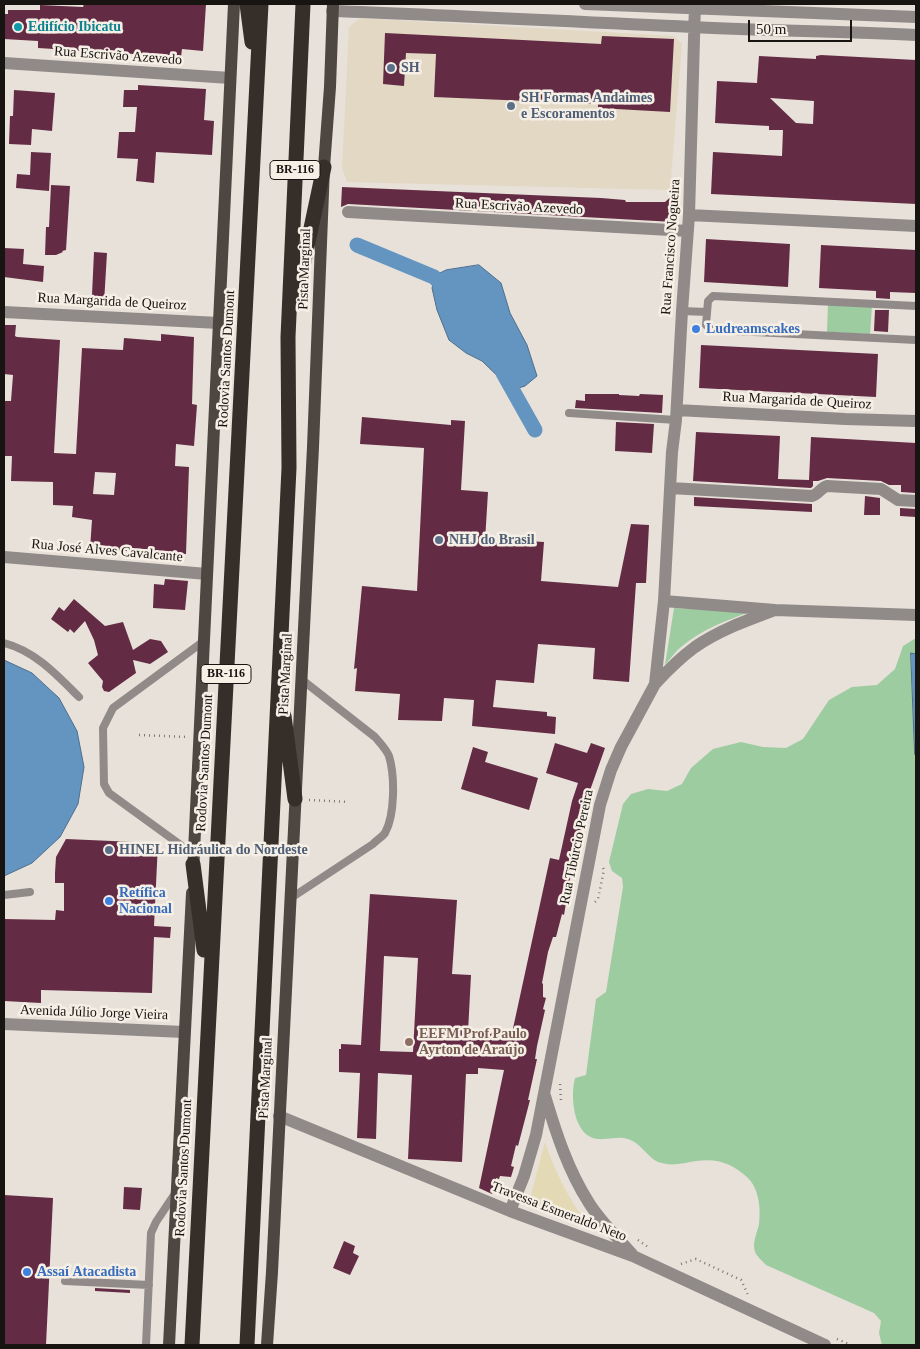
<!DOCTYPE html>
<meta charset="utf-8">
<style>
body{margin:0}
#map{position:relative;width:920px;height:1349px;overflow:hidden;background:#e8e1d9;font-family:"Times New Roman",serif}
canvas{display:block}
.frame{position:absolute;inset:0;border:5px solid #171411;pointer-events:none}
.scale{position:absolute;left:748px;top:20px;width:104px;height:22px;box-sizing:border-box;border:2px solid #171411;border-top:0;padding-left:6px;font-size:15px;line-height:18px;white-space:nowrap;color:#171411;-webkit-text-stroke:4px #f6efe6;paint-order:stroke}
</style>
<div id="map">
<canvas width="920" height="1349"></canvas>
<div class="frame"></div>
<div class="scale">50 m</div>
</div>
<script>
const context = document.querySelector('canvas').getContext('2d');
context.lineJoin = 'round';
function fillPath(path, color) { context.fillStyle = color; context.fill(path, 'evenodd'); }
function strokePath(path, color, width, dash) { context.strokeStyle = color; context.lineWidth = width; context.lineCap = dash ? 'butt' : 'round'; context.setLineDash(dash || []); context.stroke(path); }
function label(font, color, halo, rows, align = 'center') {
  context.font = font + ' "Times New Roman",serif'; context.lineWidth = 5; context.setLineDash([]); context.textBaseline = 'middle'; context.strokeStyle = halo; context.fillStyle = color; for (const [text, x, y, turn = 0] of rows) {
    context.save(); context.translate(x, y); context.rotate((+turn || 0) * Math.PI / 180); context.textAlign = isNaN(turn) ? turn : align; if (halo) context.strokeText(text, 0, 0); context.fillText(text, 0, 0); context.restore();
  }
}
fillPath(new Path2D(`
 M360,18L674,36L682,44L670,190L347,182L342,168L349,27Z`), '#e2d8c3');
fillPath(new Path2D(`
 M828,304L872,306L870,334L827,332Z
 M674,608L749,612C725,621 701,630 681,647C675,652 670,659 665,665Z
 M916,638V654H911L915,755L916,756V1345H882L879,1333L881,1321L874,1313L766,1265C763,1262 759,1258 756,1254C751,1244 757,1234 759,1224C761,1209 759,1189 748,1178C732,1163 717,1158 696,1161C683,1163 672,1167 658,1162C647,1157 640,1142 628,1139C618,1136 608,1140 598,1139C573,1137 570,1096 575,1078L586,1075L596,999L606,992L623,887L622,878L612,871L609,862L623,804L631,794L648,789L667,791L682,784L691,768L713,749L741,742L763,747L786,748L803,739L829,700L852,687L877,685L895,669L903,646Z`), '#9dcca0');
fillPath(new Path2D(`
 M545,1142C557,1177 570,1201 592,1230L528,1206Z`), '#e3d9b4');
const water = new Path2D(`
 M479,265L501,283L510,313L527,345L537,376L525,386L512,390L482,361L466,353L449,340L437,310L432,288L436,275L446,270Z
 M911,653L916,654V756L915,755Z
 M4,660L32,673L59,698L77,731L84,767L78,804L60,837L32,863L4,876Z`);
fillPath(water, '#6495c1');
strokePath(water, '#4d6e8c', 1);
strokePath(new Path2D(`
 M357,245L434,277L448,292
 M503,373L535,430`), '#6495c1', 15);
fillPath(new Path2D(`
 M84,4H206L203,51L182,49L181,57L166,56L38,48V41L4,39V14H8V10H40V5L83,7Z
 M385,33L601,44L602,36L674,39L670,112L598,108V104L434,97L436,54L406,53L404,86L383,84Z
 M821,55L916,60L915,162H916V204L711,194L713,152L782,156L783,130H769V126L715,123L717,81L757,83L759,56L816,59V56ZM770,98L814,101L813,124L796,123Z
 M138,85L206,89L204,120L214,121L212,155L156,152L154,183L136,181L138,159L117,158L119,132H135L137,107H123L124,90H138Z
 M14,90L55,93L52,131L32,129L31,145L9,144L10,116H13Z
 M31,152L51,153L49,191L16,188L17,174L30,175Z
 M51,185L70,186L66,250L62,251L63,252L56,255H45L46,227H49Z
 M342,187L601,198L625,200L626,202H665L675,193L674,222L348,204L341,207Z
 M706,239L790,244L788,287L704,282Z
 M821,245L916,250V293L890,292V299L876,298V291L819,288Z
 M4,248L24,249L23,264L44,266L43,282L4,277Z
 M94,252L107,253L104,303L92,295Z
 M875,310H889L888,332L874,331Z
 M4,325H16L15,336L17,337L60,340L54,453L76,454L82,348L123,350L124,338L161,341V334L194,337L192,404L197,405L194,446L176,444L175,466L189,467L186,554L90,549L92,520L72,517L73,506L53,505V482L11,481L12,456H4V401H11L13,375L4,374ZM95,472L116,473L114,495L93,494Z
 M701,345L878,354L876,397L699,388Z
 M585,394H619V395L639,396L640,394L663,395L662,413L575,408L576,400L585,401Z
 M362,417L451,425V420L465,421L461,490L488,492L485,541L527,546V541L544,542L541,581L618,587L631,524L649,525L646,583H636L629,682L593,679L595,648L538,644L534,683L496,680L493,707L547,712V716L556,717L555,734L472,726L474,700L444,698L442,721L398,720L400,694L355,691L357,668L354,669L362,586L417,591L424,448L360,444Z
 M616,422L654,424L652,453L615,451Z
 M696,432L780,436L778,479L809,480L811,437L916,443V493L901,492V485H889L881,481L827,478L818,481H813V486L811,488L693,481Z
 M865,496L880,498V515H864Z
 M694,497L812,504V512L694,506Z
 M900,508L916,509V517L900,516Z
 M165,579L188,581L185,610L153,608L154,584L164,585Z
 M74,599L105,626L123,622L133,650L150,639L161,641L168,652L150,664L133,660L136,673L109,692L104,691L102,687L103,681L88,663L98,655L94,640L85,621L74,633L70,629L68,632L51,619L59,607L64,611Z
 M555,743L587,753L591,743L605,748L588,796L571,873L564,915L562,914L556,937H553L548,952L542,983L543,984V997L546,998L543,1009L545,1010L537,1046L535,1059H537L528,1100H530L518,1146L516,1145L511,1166L514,1167L511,1177L500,1176L499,1179L496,1178L492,1194L479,1188L504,1070L478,1068V1074H466L462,1162L408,1159L412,1075L378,1073L376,1139L357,1138L360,1073L339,1072V1049H341V1044L361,1045L370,894L457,900L452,974L471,975L468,1032L512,1033L550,858L559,860L572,801L578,783L546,773ZM384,956L418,958L413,1052L380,1051Z
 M473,747L488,752L485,762L538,778L529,810L461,789Z
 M66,839L158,843L154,926L171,927L170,938L154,937L152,993L41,990V1003L4,1001V919L55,920L56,910L64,911V883H55V873L56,857Z
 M124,1187L142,1188L140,1210L123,1209Z
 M4,1195L53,1198L46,1345H4Z
 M344,1241L355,1246L353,1253L359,1256L350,1275L333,1268Z
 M95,1288L130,1290V1293L95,1291Z`), '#642c44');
strokePath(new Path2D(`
 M139,735L188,737
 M309,800L348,802
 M595,902L598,899L604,870L602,865
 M560,1084L561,1101
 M638,1240L648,1247
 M681,1264L696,1259L741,1280L748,1295
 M837,1339L851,1345`), '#7c7771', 2.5, [1, 4]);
strokePath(new Path2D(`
 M916,306L713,296L708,301L706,325L714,330L916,340
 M682,311L707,312
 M569,413L676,420
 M4,643C35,651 57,675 79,697
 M193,854L109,793L104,784L103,728L113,708L204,641
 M4,895L30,892
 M291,898L373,844C377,840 382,837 385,833C395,815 395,776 389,756C386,749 380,743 375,737L301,679
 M65,1281L149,1285
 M146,1345L151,1233L156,1222L176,1192`), '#908b89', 8);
strokePath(new Path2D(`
 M585,4L916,17
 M332,11C452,15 572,22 692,27C767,31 842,31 916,35
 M4,63L230,78
 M348,212L688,231
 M689,215L916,226
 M4,312L219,323
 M677,410L845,419L916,421
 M670,488L812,496C818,495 820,488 827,486L881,489L898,500L916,501
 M4,557L207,574
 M664,601L775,610L916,615
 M655,684C667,671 680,658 695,647C718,631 745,621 772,611
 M4,1024L184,1032
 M545,1096C556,1133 568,1170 589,1203C601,1222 617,1237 632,1254
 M279,1116L510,1211L633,1256L825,1345
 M510,1211L524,1176L536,1135L600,805L611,770L621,747L655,684L664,601L672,452L676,420L682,311L689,215L695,4`), '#908b89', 12);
strokePath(new Path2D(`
 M193,873L234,4
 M169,1345L192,893
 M267,1345L272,1272L313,447L324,167L330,87L333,4`), '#4d4641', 12);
strokePath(new Path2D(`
 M247,4L252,42
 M297,294L324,167
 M284,716L295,799
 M193,864L204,950
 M192,1345L261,4
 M247,1345L289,468L288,337L303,4`), '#362e29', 15);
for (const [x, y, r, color] of [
 [18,27,5,"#0f9aa8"],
 [391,68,5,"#5c6f8a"],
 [511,106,5,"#5c6f8a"],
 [696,329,5,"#3f7fe0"],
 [439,540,5,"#5c6f8a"],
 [109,850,5,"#5c6f8a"],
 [109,901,5,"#3f7fe0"],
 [409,1042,5,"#8d6e63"],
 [27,1272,5,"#3f7fe0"]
]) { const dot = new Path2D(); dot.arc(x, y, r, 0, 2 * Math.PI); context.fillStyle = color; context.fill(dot); strokePath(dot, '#f6efe6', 2); }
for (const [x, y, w] of [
 [295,170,50],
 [226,674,50]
]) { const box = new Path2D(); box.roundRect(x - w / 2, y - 9.5, w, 19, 4); context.fillStyle = '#f6efe6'; context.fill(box); strokePath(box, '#171411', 1); }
label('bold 12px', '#171411', null, [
 ["BR-116",295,170],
 ["BR-116",226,674]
]);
label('bold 14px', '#0d838f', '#f6efe6', [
 ["Edifício Ibicatu",28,27]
], 'left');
label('14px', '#171411', '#f6efe6', [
 ["Rua Escrivão Azevedo",118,56,4],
 ["Rua Escrivão Azevedo",519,207,3],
 ["Rua Francisco Nogueira",671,247,-86],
 ["Pista Marginal",305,269,-88],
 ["Rua Margarida de Queiroz",112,302,3],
 ["Rodovia Santos Dumont",227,359,-87],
 ["Rua Margarida de Queiroz",797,401,3],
 ["Rua José Alves Cavalcante",107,551,5],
 ["Pista Marginal",286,674,-87],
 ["Rodovia Santos Dumont",205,763,-87],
 ["Rua Tibúrcio Pereira",577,847,-78],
 ["Avenida Júlio Jorge Vieira",94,1013,2],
 ["Pista Marginal",266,1078,-87],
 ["Rodovia Santos Dumont",184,1168,-87],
 ["Travessa Esmeraldo Neto",559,1212,21]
]);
label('bold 14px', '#4e5e75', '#f6efe6', [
 ["SH",401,68],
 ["SH Formas Andaimes",521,98],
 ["e Escoramentos",521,114],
 ["NHJ do Brasil",449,540],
 ["HINEL Hidráulica do Nordeste",119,850]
], 'left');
label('bold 14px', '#366cbe', '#f6efe6', [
 ["Ludreamscakes",706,329],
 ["Retífica",119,893],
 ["Nacional",119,909],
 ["Assaí Atacadista",37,1272]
], 'left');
label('bold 14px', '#785e54', '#f6efe6', [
 ["EEFM Prof Paulo",419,1034],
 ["Ayrton de Araújo",419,1050]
], 'left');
</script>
